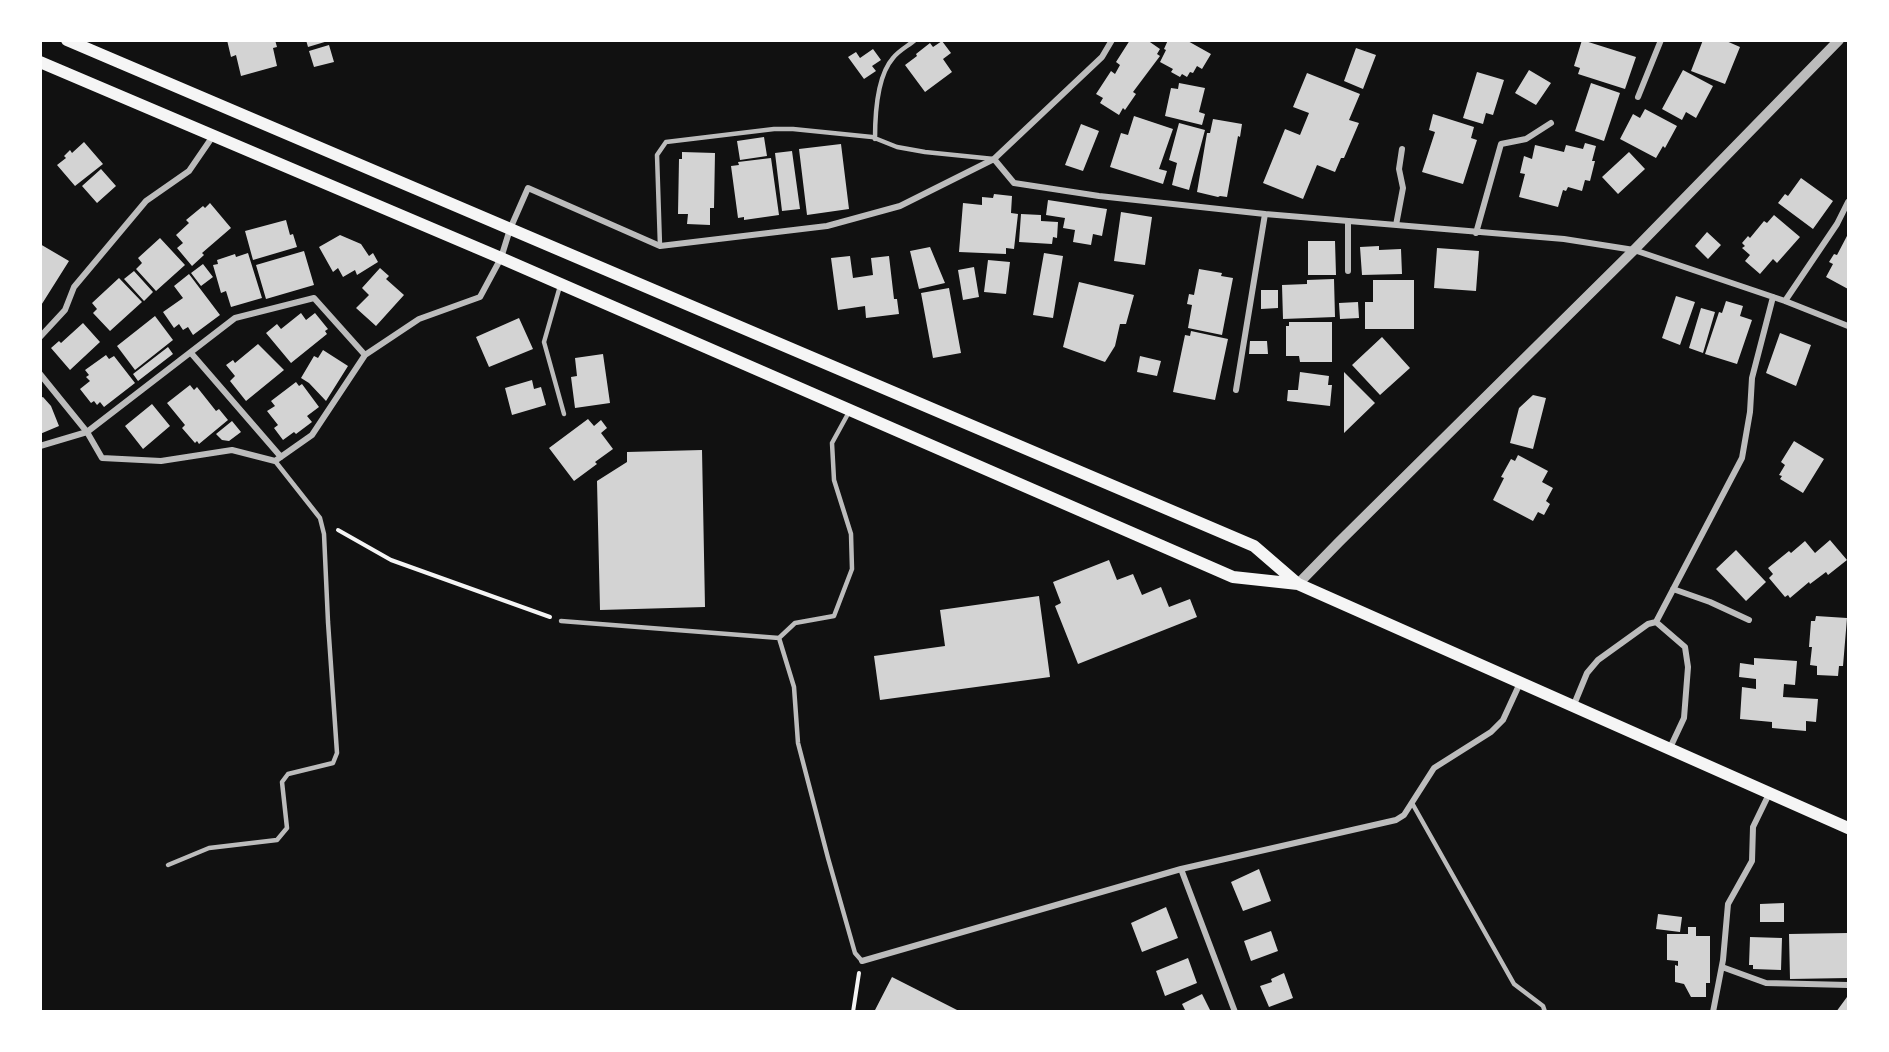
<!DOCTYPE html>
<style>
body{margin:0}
#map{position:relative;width:1889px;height:1052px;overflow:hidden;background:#111;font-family:Raleway,sans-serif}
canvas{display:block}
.frame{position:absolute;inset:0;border:42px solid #fff;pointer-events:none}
</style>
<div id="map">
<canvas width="1889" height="1052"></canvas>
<div class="frame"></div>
</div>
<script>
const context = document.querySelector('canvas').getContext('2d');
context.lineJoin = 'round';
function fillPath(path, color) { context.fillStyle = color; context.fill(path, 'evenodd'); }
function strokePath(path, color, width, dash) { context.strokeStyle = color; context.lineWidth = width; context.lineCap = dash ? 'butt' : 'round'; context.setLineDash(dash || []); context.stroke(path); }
fillPath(new Path2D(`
 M227,40H275L277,47L273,48L277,66L241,76L236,55L231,57Z
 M306,40H328V41L308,47Z
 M1130,40H1147L1160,49L1157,54L1160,56L1133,92L1136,94L1125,110L1123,108L1119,115L1100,103L1103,98L1096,94L1111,71L1115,74L1120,65L1116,62Z
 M1168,40H1186L1211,54L1202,69L1197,66L1193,73L1190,72L1187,77L1182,74L1180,77L1171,72L1173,69L1160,62L1166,50L1164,49Z
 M1582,40L1636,57L1625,89L1578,74L1580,68L1574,66Z
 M1703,40H1724L1740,47L1725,84L1691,71Z
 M942,41L951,53L943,59L952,72L925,92L905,65L917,56L916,54L930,43L933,47Z
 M329,45L334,62L314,67L309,51Z
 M1356,48L1376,55L1363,89L1344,81Z
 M873,49L881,60L872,66L876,71L864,79L848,57L856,52L860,58Z
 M1529,70L1551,83L1536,105L1515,93Z
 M1683,70L1713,86L1696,118L1686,112L1682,120L1662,109Z
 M1477,72L1504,80L1493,115L1486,113L1483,124L1463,118Z
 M1307,73L1360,94L1349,120L1359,123L1344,158H1341L1335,172L1317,165L1303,199L1263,183L1285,129L1300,135L1309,113L1293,107Z
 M1179,83L1205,88L1199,112L1205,114L1202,125L1165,116L1171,88L1178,89Z
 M1591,83L1620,93L1604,141L1575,131Z
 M1645,109L1677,126L1665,148L1663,146L1656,158L1620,139L1633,114L1640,118Z
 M1433,114L1474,127L1471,138L1477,140L1463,184L1422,172L1435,132L1429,130Z
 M1134,116L1173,129L1159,169L1167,171L1163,184L1110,167L1121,133L1128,135Z
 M1213,119L1242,124L1240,137L1238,136L1227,197L1220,196L1218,197L1197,192L1207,133H1210Z
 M1179,123L1205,130L1189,190L1172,185L1177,163L1169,160Z
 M1081,124L1099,131L1083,171L1065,165Z
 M764,137L767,156L740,160L737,141Z
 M84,142L103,164L75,186L57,165L66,158L64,156L70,150L72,153Z
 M1585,143L1596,146L1592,161H1595L1590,181L1585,180L1582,191L1568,187L1566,191L1563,190L1558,207L1519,197L1525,174L1520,173L1524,156L1532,159L1535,145L1564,152L1566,145L1583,149Z
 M841,144L849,209L807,215L799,149Z
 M792,151L800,209L782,211L775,153Z
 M682,152L715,153L714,208H710V225L687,224L688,214H678L679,159H682Z
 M1629,152L1645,169L1618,194L1602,177Z
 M771,158L779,215L744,220V217L738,218L731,166L739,165L738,162Z
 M101,169L116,186L97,203L82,186Z
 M1801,178L1833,201L1813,229L1778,203L1785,194L1788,196Z
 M994,194L1012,196L1011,213L1018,214L1014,249L1006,248V254L959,252L963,203L982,205V197L993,198Z
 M1048,200L1107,209L1102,236L1093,234L1091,245L1073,242L1075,230L1063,228L1065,218L1046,215Z
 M210,203L231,228L202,253L204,255L192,266L177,248L183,243L176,235L189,223L186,220L203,206L205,208Z
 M1121,212L1152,217L1145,265L1114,261Z
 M1021,214L1041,215V221L1058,222L1057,238L1053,237L1052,244L1019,242Z
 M1774,215L1800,237L1777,263L1773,259L1760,274L1745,261L1750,255L1742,248L1745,246L1742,243L1748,236L1750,238L1764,221L1767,223Z
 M286,220L290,235L293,234L297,247L253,260L245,231Z
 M1707,232L1721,245L1708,259L1695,246Z
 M1848,234V289L1826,277L1833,264L1829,262L1834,254L1837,255Z
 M340,235L361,244L369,256L373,253L378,262L357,275L355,270L343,277L338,268L333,272L319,247Z
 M160,238L185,265L156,291L136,269L142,263L138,258Z
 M1308,241H1335L1336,275H1308Z
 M40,244L69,261L40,307Z
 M1379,246V250L1401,249L1402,274L1362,275L1360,247Z
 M930,247L945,283L919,289L910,251Z
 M1437,248L1479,251L1476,291L1434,288Z
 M304,251L314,285L266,299L256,265Z
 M248,253L262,298L231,307L226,291L221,293L213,265L218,264L217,260L235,254L236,257Z
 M1044,253L1063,256L1053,318L1033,315Z
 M850,256L853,278L873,275L871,258L889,256L894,299H897L899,314L866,318L865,306L838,310L831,258Z
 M988,260L1010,262L1006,294L984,292Z
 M203,264L213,277L201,286L191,273Z
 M974,267L979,297L963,300L958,270Z
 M380,268L389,276L386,279L404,295L376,326L356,308L369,295L362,288Z
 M1199,269L1222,273L1221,276L1233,278L1222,335L1188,328L1192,305L1187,304L1189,294L1194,295Z
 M134,271L153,292L144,301L124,279Z
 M189,274L220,315L193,335L188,327L183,330L179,324L174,328L163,312L183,298L174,286Z
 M119,278L142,302L110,331L93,313L97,309L92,303Z
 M1334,279L1335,317L1283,319L1282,285L1307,284V280Z
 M1373,280H1414V329H1365V302H1373Z
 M1079,282L1134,295L1126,324H1120L1115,346L1105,362L1063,347Z
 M949,288L961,353L933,358L921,293Z
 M1261,290H1278V308L1261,309Z
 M1676,296L1695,302L1680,345L1662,338Z
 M1726,301L1743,306L1740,316L1752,320L1737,364L1705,354L1719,312L1722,313Z
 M1358,302L1359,318L1340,319L1339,303Z
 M1701,308L1715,312L1703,353L1689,348Z
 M301,313L306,320L315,313L328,329L325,331L327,334L291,363L266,333L277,324L281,329Z
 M155,316L173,340L135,370L117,346Z
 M519,318L533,349L489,367L476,337Z
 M1289,322H1332V362H1300L1299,356H1286V326H1289Z
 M83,323L100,342L70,370L51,348L59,341L61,343Z
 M1191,331L1228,339L1215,400L1173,392L1185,335L1190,336Z
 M1780,333L1811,345L1796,386L1766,373Z
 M1382,337L1410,368L1380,395L1352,365Z
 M1250,341H1267L1268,354H1249Z
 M258,344L284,370L246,401L230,381L235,376L226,365L233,360L235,363Z
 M168,347L173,354L138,381L133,374Z
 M323,350L348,366L326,401L309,383L301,378L314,356L318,358Z
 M603,354L610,403L575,408L571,377L577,376L575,358Z
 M106,355L109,359L114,356L135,383L104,407L100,402L97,405L94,401L91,403L80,389L90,381L86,377L89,375L85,370Z
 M1140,356L1161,361L1157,376L1137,372Z
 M1300,372L1329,376L1328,385H1332L1330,406L1287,401L1288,390H1298Z
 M1344,372L1375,403L1344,433Z
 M532,380L534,389L541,387L546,405L512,415L505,388Z
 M296,382L299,386L302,384L319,407L307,416L312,422L296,434L294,432L283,440L274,428L278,425L267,411L275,406L271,401Z
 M190,385L194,390L197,387L216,411L219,409L228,420L199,444L197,441L195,443L182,428L185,425L167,403Z
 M1533,395L1546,398L1533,449L1510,443L1519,408Z
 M43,397L51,406L59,426L40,434V398Z
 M152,404L170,426L143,449L125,426Z
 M588,419L594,426L601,420L607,428L601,433L613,449L595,462L597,464L574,481L549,448Z
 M232,421L241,432L229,441L222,440L216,434Z
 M1794,441L1824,459L1803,493L1780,479L1782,476L1779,475L1785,465L1781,462Z
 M702,450L705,607L600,610L597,481L627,462V452Z
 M1518,455L1548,471L1542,482L1553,488L1546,501L1550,504L1544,515L1538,512L1533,521L1493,500L1504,478L1501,477L1511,459L1515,461Z
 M1830,540L1847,560L1828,575L1826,572L1810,584L1809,582L1790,598L1788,595L1785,597L1769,578L1773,574L1768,568L1789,551L1791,553L1805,541L1815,553Z
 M1736,550L1766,582L1746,601L1716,569Z
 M1109,560L1117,580L1133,574L1142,595L1161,587L1169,607L1190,599L1197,617L1078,664L1055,606L1061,603L1053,582Z
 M1039,596L1050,677L880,700L874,656L945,646L940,610Z
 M1816,616L1847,618L1843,666H1839L1838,676L1817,675V666L1810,665L1812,647H1809L1811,621H1815Z
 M1754,658L1797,661L1795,685L1784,684L1783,697L1818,699L1816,722L1806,721V731L1772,728V722L1740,719L1742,687L1756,689V679L1739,677L1740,663L1754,665Z
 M1259,869L1271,901L1243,911L1231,882Z
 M1784,903V922H1760V904Z
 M1166,907L1178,938L1142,952L1131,923Z
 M1658,914L1682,917L1680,932L1656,929Z
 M1688,927H1696V936H1710V983H1706V997H1691L1684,984L1675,982V965L1678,966V961L1667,960V934H1688Z
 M1271,931L1278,951L1251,961L1244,941Z
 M1848,933V978L1790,979L1789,934Z
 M1750,937L1782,938L1781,970L1753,969V965H1749Z
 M1188,958L1197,983L1165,996L1156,971Z
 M1284,973L1293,998L1269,1007L1260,986L1272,982L1271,979Z
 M892,977L961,1012H874Z
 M1202,994L1211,1012H1186L1182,1004Z
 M1847,997L1848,1012H1836Z`), '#d3d3d3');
strokePath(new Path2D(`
 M338,530L391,560L550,617
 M853,1012L859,973`), '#f5f5f5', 4);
strokePath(new Path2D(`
 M875,139C875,116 877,76 893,58C898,51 908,46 915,40
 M660,246L657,155L666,142L774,129H793L872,137L897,147L925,152L994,159
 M560,286L544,342L564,414
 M561,621L779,638L794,687L798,743L828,858L855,953L862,961
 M779,638L795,623L834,616L852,569L851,534L834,480L832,443L849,412
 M1412,803L1514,984L1543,1006L1545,1012
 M168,865L209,848L277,840L287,828L282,782L288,774L333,763L337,753L328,622L324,534L320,518L275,461`), '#bcbcbc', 4.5);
strokePath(new Path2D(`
 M1638,97L1661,40
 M994,159L1014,183L1099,196L1265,214L1564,239L1634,250L1785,301L1848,326
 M1348,221V271
 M1396,225L1403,188L1399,169L1402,149
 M1476,233L1501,144L1526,139L1551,123
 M1785,301L1837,224L1848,202
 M40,337L65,310L74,287L146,201L189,171L213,136
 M191,353L281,457
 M40,374L87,432L235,318L314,298L365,355
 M1236,390L1265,214
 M40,446L87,432L102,458L161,461L232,450L275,461L312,435L365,355L419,319L480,297L501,258L510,229L528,188L660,246L827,226L900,206L994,159L1102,57L1112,40
 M1673,589L1710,602L1749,620
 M1656,622L1685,647L1688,667L1684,718L1669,750
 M1573,707L1587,673L1598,660L1648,624L1656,622L1742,458L1750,412L1752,378L1773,297
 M1181,869L1235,1012
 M862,961L1181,869L1396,820L1404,815L1434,768L1491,732L1503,720L1520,683
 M1722,967L1766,983L1848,985
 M1713,1012L1723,960L1728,904L1752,861L1753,827L1769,794`), '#bcbcbc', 6);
strokePath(new Path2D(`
 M1298,584L1339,542L1634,250L1839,40`), '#bcbcbc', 10);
strokePath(new Path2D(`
 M67,40L1254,546L1298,584L1848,828
 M40,62L501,258L1233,577L1298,584`), '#f5f5f5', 12);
</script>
